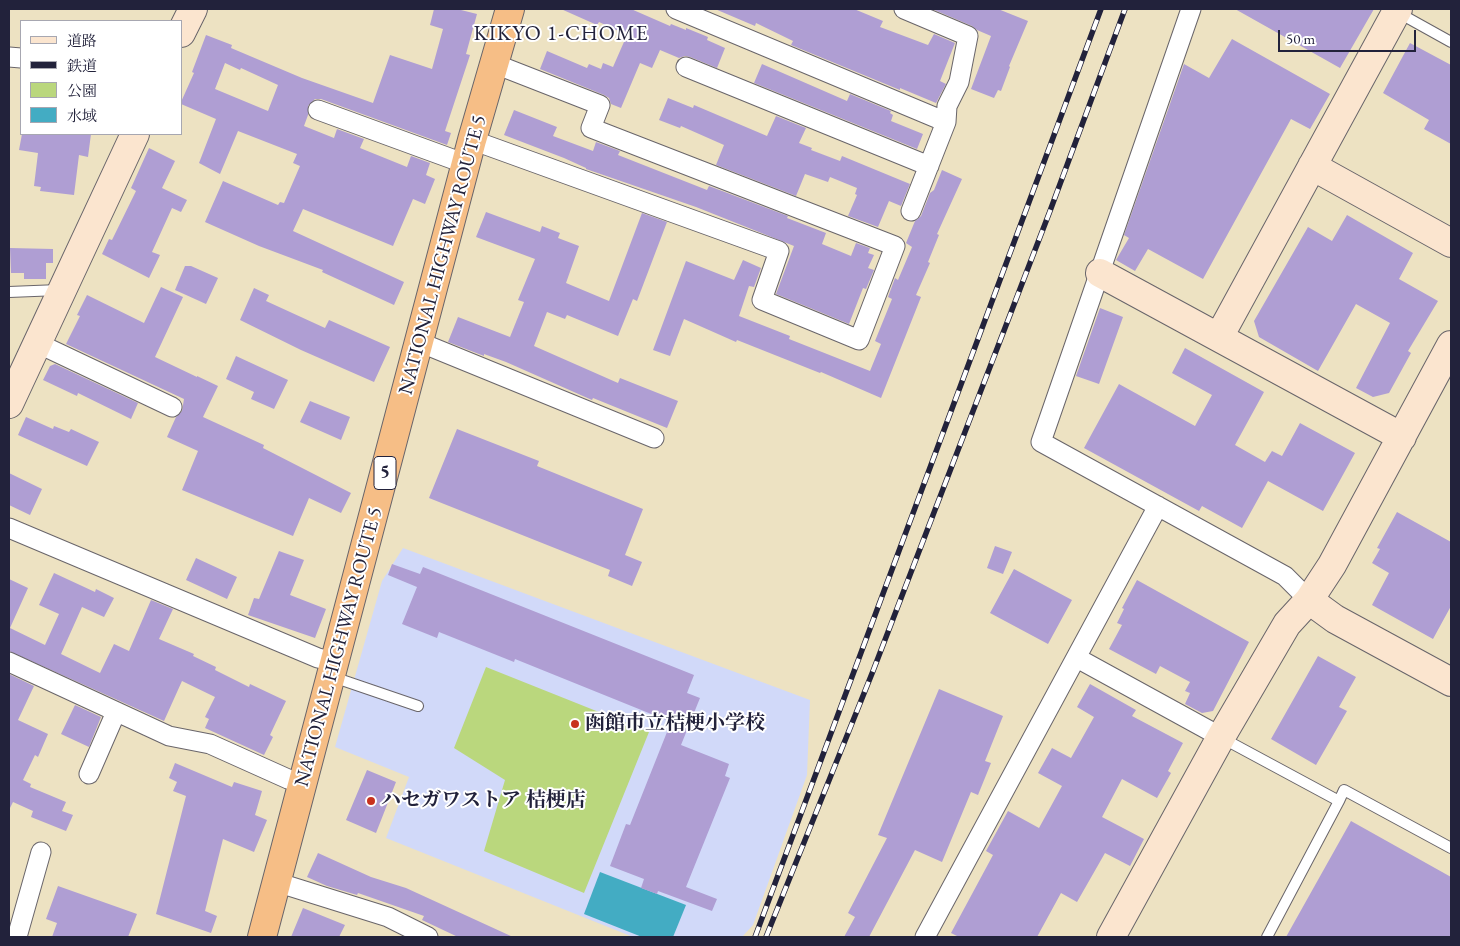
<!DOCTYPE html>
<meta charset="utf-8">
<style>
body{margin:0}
#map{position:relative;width:1460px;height:946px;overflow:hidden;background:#ede2c2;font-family:"EB Garamond","Noto Serif JP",serif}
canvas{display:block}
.frame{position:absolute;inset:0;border:10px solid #22223b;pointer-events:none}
.legend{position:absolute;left:20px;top:20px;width:162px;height:115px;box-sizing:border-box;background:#fff;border:1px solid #a7a7b1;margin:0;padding:6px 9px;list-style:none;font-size:15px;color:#22223b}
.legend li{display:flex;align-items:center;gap:10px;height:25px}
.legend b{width:25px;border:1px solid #a7a7b1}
.scale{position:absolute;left:1278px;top:30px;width:138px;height:22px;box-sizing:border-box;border:2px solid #22223b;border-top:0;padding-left:6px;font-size:15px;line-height:18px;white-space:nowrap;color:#22223b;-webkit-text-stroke:4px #fff;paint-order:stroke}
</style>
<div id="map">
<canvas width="1460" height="946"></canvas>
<div class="frame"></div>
<ul class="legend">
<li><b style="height:6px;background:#fbe5cf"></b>道路</li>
<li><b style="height:6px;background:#22223b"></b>鉄道</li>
<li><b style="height:14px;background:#bad77d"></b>公園</li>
<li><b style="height:14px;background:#43acc3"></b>水域</li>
</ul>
<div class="scale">50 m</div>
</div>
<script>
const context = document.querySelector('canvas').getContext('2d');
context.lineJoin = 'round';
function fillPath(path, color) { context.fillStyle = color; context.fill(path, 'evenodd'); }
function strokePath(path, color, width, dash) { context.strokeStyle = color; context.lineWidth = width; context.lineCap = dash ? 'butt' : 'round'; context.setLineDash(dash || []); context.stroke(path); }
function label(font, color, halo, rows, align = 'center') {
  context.font = font + ' "EB Garamond","Noto Serif JP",serif'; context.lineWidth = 4; context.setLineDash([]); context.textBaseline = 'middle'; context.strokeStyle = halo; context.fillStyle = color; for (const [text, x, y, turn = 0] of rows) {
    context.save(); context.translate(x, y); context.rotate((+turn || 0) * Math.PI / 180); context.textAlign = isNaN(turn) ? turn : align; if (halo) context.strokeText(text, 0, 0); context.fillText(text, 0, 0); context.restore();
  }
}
fillPath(new Path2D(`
 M403,548L810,700L807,775L753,925L742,937H633L386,838L409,777L335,747L382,581Z`), '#d1d9f9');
fillPath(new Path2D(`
 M486,667L649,732L584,893L484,851L505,780L454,748Z`), '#bad77d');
fillPath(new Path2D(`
 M600,872L686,905L673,937H642L584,914Z`), '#43acc3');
fillPath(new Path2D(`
 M434,9H457L477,14L466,54L470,55L445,131L451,133L447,145L321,99H315L308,106V115L304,126L334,138L337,129L364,139L360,148L407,167L411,156L430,163L426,175L435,179L425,204L413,199L393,246L303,209L293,231L404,282L394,305L322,272L323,270L259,246L205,222L223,181L278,205L280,202L284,203L300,166L293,163L297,154L238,131L220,174L199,163L216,119L181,104V102L194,73L192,72L206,35L232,45L231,48L302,78L373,103L390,55L432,69L443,29L430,25ZM225,63L240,70L241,68L278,85L268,111L215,89Z
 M561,9H631L670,26L671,24L686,30V28L708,37L707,40L725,48L717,68L690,57L685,56L679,58L660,50L652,68L640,63L621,108L611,104L609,98L604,95L540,69L547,51L587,68L589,64L601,69L603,63L613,67L627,35L599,22L597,25Z
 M715,9H854L883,21L880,27L928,45L934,34L955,43L940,81L946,84L936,103L900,88V90L791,45L793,41L756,23L755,26Z
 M932,9H998L1028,21L1009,66L1010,67L1001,91L998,90L994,98L971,89L991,36L977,30L972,26Z
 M1235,9H1374L1340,68Z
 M1232,39L1330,94L1310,129L1291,119L1203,279L1148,249L1135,271L1116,260L1129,238L1124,235L1184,64L1209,78Z
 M1410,43L1451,65V144L1424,129L1429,120L1383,93Z
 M762,64L847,101L850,94L891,111L890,113L893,115L891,121L923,134L917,149L754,83Z
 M668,98L693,108L694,105L767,136L776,116L806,128L799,143L812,148L811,150L840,161L842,156L910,184L901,206L889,201L878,227L848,216L857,195L855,194L857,188L830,177L828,182L805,174L796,196L716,165L724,145L681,126L680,128L659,120Z
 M514,110L557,127L553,136L593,151L596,142L620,151L618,155L707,190L709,186L788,216L787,218L826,233L822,244L851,256L856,243L870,248L868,253L874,255L868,268L874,270L866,289L863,288L849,324L776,294L794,246L696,207L586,169V168L564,158L504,135Z
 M22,134H91L88,157L79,155L74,195L40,191L41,187L34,186L38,153L19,150Z
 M149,148L175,161L162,188L187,200L181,212L172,208L152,252L160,255L149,278L102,254L109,239L112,240L136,191L131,188Z
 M942,170L962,179L937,234L939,235L928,262L930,263L916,295L921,297L881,398L821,372L820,373L737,340L736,342L684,319L670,356L653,350L686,261L734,280L743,260L761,268L754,287L749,286L739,316L790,336L789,339L870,371L881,344L875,341L892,299L888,297L895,278L898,280L912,247L906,243L915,221L921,216L930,193L934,190Z
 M486,212L540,232L542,226L560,233L558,238L579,246L566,283L609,301L642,213L667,222L637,301L633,299L618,336L567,315L565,319L547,312L534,346L618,383L620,378L678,401L667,428L593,398L592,400L506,362L484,354V356L448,342L458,317L510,337L524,302L518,300L535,259L476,237Z
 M1347,215L1413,253L1399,279L1438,301L1408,351L1411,353L1389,393L1373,397L1356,388L1390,323L1356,304L1318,371L1259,337L1254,321L1308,227L1332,241Z
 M10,248L53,249V263H46V279H24V273H11Z
 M185,266H191L218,278L206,304L175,290Z
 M161,287L183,297L155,357L197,377V376L218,386L203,417L264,445L263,448L351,493L341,513L309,498L293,536L182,490L198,451L167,437L176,417L182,411L184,399L66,344L80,316L77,315L87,295L144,323Z
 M254,288L269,295L266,301L325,328L329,320L390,347L374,382L301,350L240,320Z
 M1100,308L1123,317L1099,384L1076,376Z
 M1185,348L1264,392L1235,445L1265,462L1272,451L1282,456L1300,423L1355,453L1323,511L1268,481L1242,528L1202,506L1199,511L1084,448L1119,384L1195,426L1212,395L1172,373Z
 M236,356L288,380L274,409L251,399L254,392L226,379Z
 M55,364L138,403L131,419L78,393L77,396L43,380L50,366Z
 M310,401L350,417L341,440L300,422Z
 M26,417L53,429L54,426L69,432L71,429L99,442L87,466L18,435Z
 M457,429L539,461L537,466L643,509L625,555L642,562L632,586L608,576L610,570L429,498Z
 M9,473L42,489L30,515L9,505Z
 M1397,512L1451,542V606L1433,639L1372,605L1389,573L1372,563L1380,549L1377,548Z
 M995,546L1012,552L1003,574L987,568Z
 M279,551L304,560L290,595L326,609L315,638L248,615L254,598L259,599Z
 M196,558L237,577L227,599L186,580Z
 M392,564L420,574L423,567L694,675L687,693L700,698L681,745L729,764L725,776L730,778L686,887L717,899L712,911L658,891L657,894L641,888L644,879L610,866L626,824L630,825L671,722L515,659L514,662L439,632L437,638L402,624L417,587L388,575Z
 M1014,569L1072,600L1048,644L990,613Z
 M54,573L95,592L96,589L114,598L104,617L82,607L61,654L100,673L114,644L129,651L151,600L173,609L159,639L194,654L193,656L216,667L215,670L249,687L250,684L286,701L270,735L273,737L264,755L205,728L209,719L205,717L215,697L182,681L164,721L9,651V579L28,588L10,628L45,645L59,614L39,605Z
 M1137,580L1249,642L1213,711L1202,713L1185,704L1190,693L1185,691L1190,682L1160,666L1156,674L1109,649L1122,625L1117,623L1124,609L1122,608Z
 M1318,656L1356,677L1339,707L1347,711L1316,765L1271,739Z
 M9,674L34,686L18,720L48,734L38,757L35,755L23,780L31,784L30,787L66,802L62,811L73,815L66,831L31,817L33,811L13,802L9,810Z
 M1090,684L1136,710L1132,716L1183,743L1168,771L1171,773L1157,798L1122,779L1102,817L1144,839L1130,866L1105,853L1077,902L1061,893L1037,937H959L951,933L993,855L986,851L1008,811L1039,828L1062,786L1038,773L1052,748L1071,758L1094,717L1077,707Z
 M939,689L1003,716L985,761L991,763L978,795L971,792L942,862L915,850L869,937H844L855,917L848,913L887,838L878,835Z
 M75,705L101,717L89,747L61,734Z
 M175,763L232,787L234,782L262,791L255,815L267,820L254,852L223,839L205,911L217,916L211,933L156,914L186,796L173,791L177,782L169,778Z
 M367,770L396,782L376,833L346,820Z
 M1351,821L1451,877V937H1286Z
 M318,853L371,877L406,888L513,937H458L422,920L424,916L358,893L357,895L327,886L307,877Z
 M58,886L137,914L128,937H52L57,923L46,919Z
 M303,908L345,925L339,937H291Z`), '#af9ed3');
const lane = new Path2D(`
 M1397,12L1451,42
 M9,292L59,290
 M333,677L418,706
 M1222,738L1339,801L1267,937
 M1339,801L1344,790L1451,848`);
const street = new Path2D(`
 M676,9L946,122
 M904,9L968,36L959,82L947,106L946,122L911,211
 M1191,9L1041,442L1285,576L1309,600
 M9,57L21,58
 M686,67L929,166
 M318,110L466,164
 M472,140L779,251L762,300L859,340L895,246L591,128L600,105L495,64
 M419,342L654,438
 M37,343L172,407
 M9,528L318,658L336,662
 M1077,658L1221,737
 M9,662L169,736L210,744L288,779L303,784
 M89,774L116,712
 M276,882L388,917L428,937
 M17,937L41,852
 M925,937L1158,506`);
const secondary = new Path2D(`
 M181,33L193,9
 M1312,166L1451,243
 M1100,273L1402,437
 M1219,337L1398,9
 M9,404L135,134
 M1309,600L1335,619L1451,682
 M1111,937L1221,737L1287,624L1309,600L1332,565L1451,345`);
const highway = new Path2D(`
 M262,937L472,140L510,9`);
strokePath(lane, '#69656a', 12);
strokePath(street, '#69656a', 21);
strokePath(secondary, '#69656a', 30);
strokePath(highway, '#69656a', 30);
strokePath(lane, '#fff', 10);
strokePath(street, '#fff', 19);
strokePath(secondary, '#fbe5cf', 28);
strokePath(highway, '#f6be86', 28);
const rail = new Path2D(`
 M755,937L1101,9
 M766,937L873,671L1050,211L1125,9`);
strokePath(rail, '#22223b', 5.5);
strokePath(rail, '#fff', 4, [11]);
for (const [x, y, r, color] of [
 [575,724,5,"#c8321e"],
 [371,801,5,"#c8321e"]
]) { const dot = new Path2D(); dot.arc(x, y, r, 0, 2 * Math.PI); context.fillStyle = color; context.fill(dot); strokePath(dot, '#fff', 2); }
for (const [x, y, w] of [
 [385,473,22]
]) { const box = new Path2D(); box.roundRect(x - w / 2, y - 16.5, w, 33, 4); context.fillStyle = '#fff'; context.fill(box); strokePath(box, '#22223b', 1); }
label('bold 19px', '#22223b', null, [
 ["5",385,473]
]);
label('20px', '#22223b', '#fff', [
 ["NATIONAL HIGHWAY ROUTE 5",443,255,-75],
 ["NATIONAL HIGHWAY ROUTE 5",339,647,-75]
]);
label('bold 20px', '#22223b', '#fff', [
 ["函館市立桔梗小学校",585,724],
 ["ハセガワストア 桔梗店",381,801]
], 'left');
context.letterSpacing = '1px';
label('21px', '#22223b', '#fff', [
 ["KIKYO 1-CHOME",561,34]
]);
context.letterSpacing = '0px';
</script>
